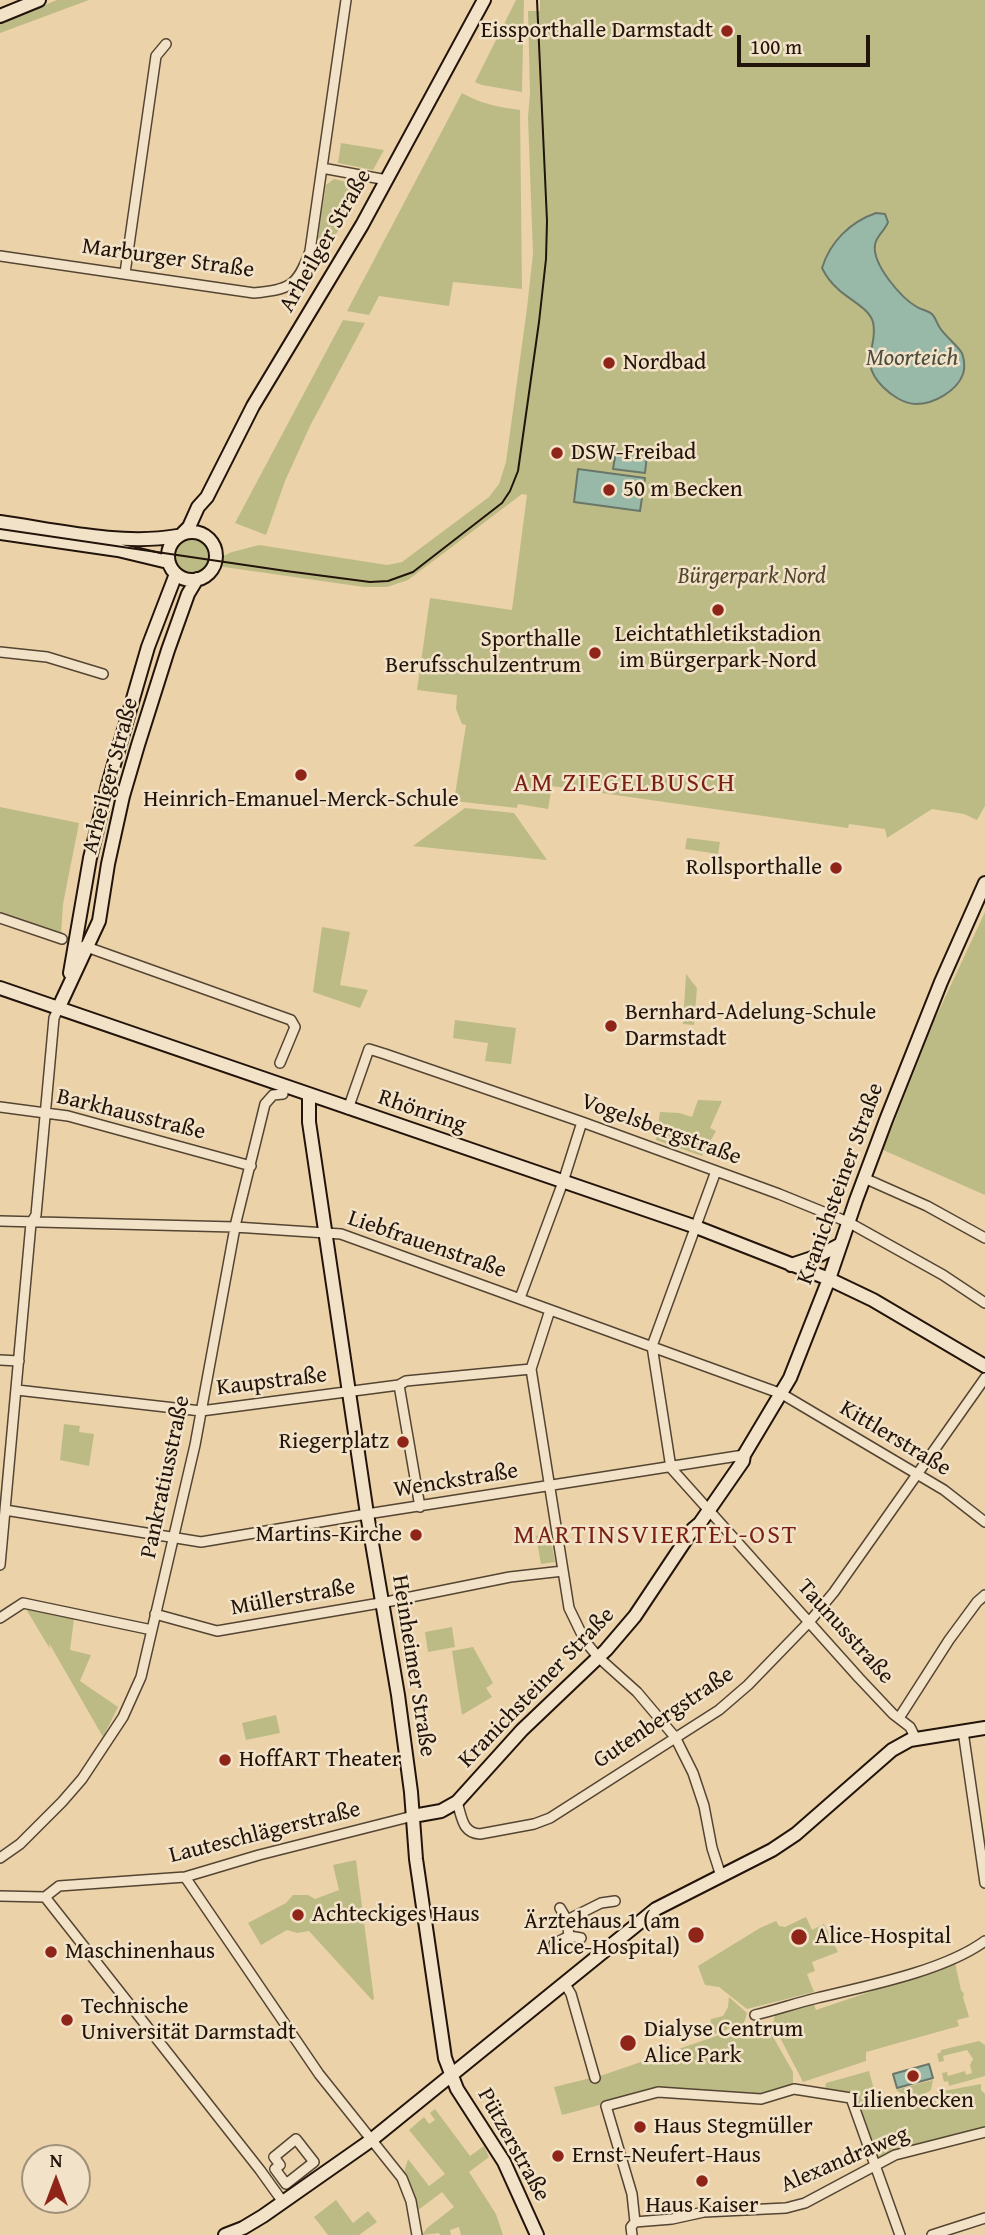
<!DOCTYPE html>
<meta charset="utf-8">
<style>
body{margin:0}
#map{position:relative;width:985px;height:2235px;overflow:hidden;background:#ebd2a9;font-family:"Gentium Book Plus",serif}
canvas{display:block}
.north{position:absolute;left:21px;top:2144px;width:70px;height:70px;box-sizing:border-box;background:#f2e2c7;border:2px solid #9f907b;border-radius:50%;rotate:0deg;font-size:19px;font-weight:700;line-height:28px;text-align:center;color:#22140a}
.north::after{content:'';display:block;margin:auto;width:24px;height:32px;background:#8f2418;clip-path:polygon(50% 0,100% 100%,50% 72%,0 100%)}
.scale{position:absolute;left:737px;top:35px;width:133px;height:32px;box-sizing:border-box;border:4px solid #22140a;border-top:0;padding-left:9px;font-size:21px;line-height:24px;white-space:nowrap;color:#22140a;-webkit-text-stroke:5px #f2e2c7;paint-order:stroke}
</style>
<div id="map">
<canvas width="985" height="2235"></canvas>
<div class="north">N</div>
<div class="scale">100 m</div>
</div>
<script>
const context = document.querySelector('canvas').getContext('2d');
context.lineJoin = 'round';
function fillPath(path, color) { context.fillStyle = color; context.fill(path, 'evenodd'); }
function strokePath(path, color, width, dash) { context.strokeStyle = color; context.lineWidth = width; context.lineCap = dash ? 'butt' : 'round'; context.setLineDash(dash || []); context.stroke(path); }
function label(font, color, halo, rows, align = 'center') {
  context.font = font + ' "Gentium Book Plus",serif'; context.lineWidth = 5; context.setLineDash([]); context.textBaseline = 'middle'; context.strokeStyle = halo; context.fillStyle = color; for (const [text, x, y, turn = 0] of rows) {
    context.save(); context.translate(x, y); context.rotate((+turn || 0) * Math.PI / 180); context.textAlign = isNaN(turn) ? turn : align; if (halo) context.strokeText(text, 0, 0); context.fillText(text, 0, 0); context.restore();
  }
}
fillPath(new Path2D(`
 M57,0H89L0,33V24Z
 M516,0H524L522,92L482,85L475,82Z
 M540,0H985V806L977,820L964,814L932,809L887,838L885,829L849,824L848,828L552,786L548,809L518,804L517,808L454,801L466,725L462,724L456,709L457,695L417,690L430,598L512,610L527,495L522,494L408,580L387,587H364L217,566L221,557L232,552L259,545L387,565L402,562L489,497L499,484L506,462L527,308L533,254L528,117L530,93L528,11H540Z
 M462,93C481,104 499,107 520,110L522,289L453,282L449,306L379,296L369,315L347,311Z
 M341,143L384,150L373,170L338,163Z
 M334,179L365,186L312,274L326,185Z
 M343,320L365,323L310,426L285,481L266,535L235,523Z
 M174 554a18 18 0 1 1 36 0a18 18 0 1 1-36 0Z
 M0,807L79,823L63,904L61,934L0,915Z
 M465,808L514,813L547,860L413,846Z
 M687,838L720,842L718,854L685,849Z
 M985,912V1195L883,1150L935,1019Z
 M322,927L350,932L340,985L368,990L360,1008L313,992Z
 M686,974L697,988L694,1025L683,1024Z
 M455,1020L516,1028L511,1064L485,1061L488,1043L453,1038Z
 M698,1100L722,1101L710,1128L716,1131L702,1156L656,1140L660,1112L679,1113L692,1117Z
 M64,1424L80,1426L79,1432L94,1434L89,1466L60,1460Z
 M550,1534L555,1562L541,1564L536,1536Z
 M26,1609L74,1619L70,1650L91,1655L80,1681L118,1707L103,1737L49,1643L50,1649Z
 M452,1627L455,1647L428,1652L425,1632Z
 M473,1647L493,1683L486,1688L492,1697L462,1715L452,1651Z
 M276,1715L280,1733L246,1740L242,1723Z
 M356,1860L374,1999L372,2000L309,1931L297,1933L287,1930L261,1945L248,1923L286,1903L293,1895H308L315,1899L339,1890L333,1865Z
 M806,1917L812,1930L824,1924L838,1952L812,1962L815,1971L807,1974L814,1992L747,2009L719,1987L705,1985L698,1966L760,1928L776,1921L779,1926L785,1927Z
 M955,1963L961,1990L964,1994L963,1997L969,2017L957,2020L959,2026L866,2052V2061L803,2082L773,2024L775,2014L813,2002L816,2010Z
 M729,1997L747,2013L744,2023L709,2036L711,2019L723,2016L728,2007Z
 M754,2023L768,2028L793,2072V2086L760,2097L659,2089L562,2115L554,2087L603,2075Z
 M979,2041L985,2045V2076L949,2086L948,2081L944,2082L942,2073L947,2072L948,2076L965,2071L966,2075L972,2073L970,2065L973,2059L967,2050L943,2056L944,2061L939,2062L937,2054L941,2052V2050Z
 M869,2071L878,2104L916,2107L938,2092L981,2084V2090L985,2094V2127L894,2151L877,2159L872,2153L853,2095L825,2090L826,2083Z
 M933,2080L931,2090C920,2098 907,2098 896,2090Z
 M435,2109L470,2156L484,2146L489,2157L469,2172L496,2214L503,2235H461L459,2227L450,2230L451,2235H440L439,2233L422,2235L427,2228L454,2207L442,2192L413,2214L402,2179L408,2159L429,2186L445,2174L409,2130L424,2117L429,2124L435,2120L430,2113Z
 M336,2200L353,2223L368,2211L377,2222L359,2235H328L314,2217Z`), '#bcbb85');
const water = new Path2D(`
 M876,213L885,214L888,222C885,231 876,236 875,245C872,264 901,298 917,307C922,310 927,310 932,314C936,318 937,324 940,328C946,337 956,344 962,353C964,359 965,368 963,374C957,391 934,404 916,404C904,404 891,395 883,387C857,361 879,347 873,322C869,308 848,299 838,289C831,283 826,276 822,268C830,242 850,222 876,213Z
 M616,451L647,455L645,473L613,469Z
 M578,469L645,478L640,511L574,502Z
 M929,2064L933,2078L897,2088L893,2074Z`);
fillPath(water, '#98b8a8');
strokePath(water, '#697669', 2);
const street = new Path2D(`
 M322,168L387,180
 M0,256L254,293C290,289 297,287 310,251L346,0
 M125,273L156,56L166,44
 M0,652L47,657L103,674
 M0,918L62,939
 M84,946L291,1020L295,1027L280,1063
 M0,1107L68,1116L251,1166
 M348,1109L369,1049L385,1054L582,1122L779,1194L848,1222L943,1275L985,1303
 M716,1171L652,1346L671,1468L859,1678L893,1714L910,1727L916,1739
 M864,1178L927,1206L985,1238
 M0,1221L235,1227L341,1234L782,1394L944,1490L985,1522
 M520,1298L563,1182L582,1122
 M550,1310L531,1369L569,1608L585,1641L598,1657L637,1692L675,1737L693,1773L704,1806L712,1848L721,1876
 M0,1360L19,1361
 M399,1385L420,1507
 M17,1390L201,1411L399,1385L406,1381L531,1369
 M5,1510L201,1542L367,1514L744,1455
 M0,1565L31,1223L36,1215L54,1018L58,1009
 M155,1614L217,1631L386,1602L510,1577L563,1571
 M0,1618L23,1603L152,1630
 M899,1718L949,1640L977,1602L985,1595
 M963,1731L985,1883
 M457,1802C462,1817 462,1833 480,1834L534,1824L550,1818L719,1710L748,1685L810,1621L834,1592L985,1378
 M0,1858L20,1844L62,1802L82,1779L123,1717L141,1677L195,1445L236,1222L265,1104L273,1095L283,1094
 M185,1877L319,2074L402,2178L411,2201L417,2235
 M0,1896L45,1897
 M45,1897L260,2170L283,2202
 M45,1897L59,1886L185,1877L259,1855L413,1816
 M560,1908L567,1920
 M569,1936L567,1920L601,1903L615,1901
 M554,1944L569,1936L581,1938
 M565,1984L571,1994L595,2078
 M755,2015C776,2010 796,2003 817,1998C867,1986 944,1971 985,1941
 M296,2139L314,2162L286,2184L275,2169L280,2165L274,2157Z
 M635,2222L672,2219L704,2212L786,2208L805,2203L895,2155L985,2132
 M632,2235L631,2227L635,2222L632,2194L606,2106L658,2092L761,2099L794,2089L851,2098L900,2235
 M932,2235L985,2218`);
const secondary = new Path2D(`
 M0,16L39,0
 M0,522C56,530 122,546 177,536
 M168 556a24 24 0 1 1 48 0a24 24 0 1 1-48 0Z
 M0,533L118,550L168,562
 M183,533L189,527L198,507L207,497L253,406L362,225L484,0
 M70,973L90,858L108,785L148,647L176,574
 M0,988L696,1227L829,1279L873,1300L985,1366
 M58,1009L99,921L108,864L123,796L138,745L168,650L188,594L197,579
 M309,1096V1122L367,1514L398,1695L411,1792L416,1859L445,2058L457,2089L504,2162L537,2235
 M791,1265L818,1256L841,1244
 M413,1816L441,1811L457,1802L522,1730L606,1650L635,1616L693,1529L700,1523L743,1461L744,1455L790,1378L829,1279L856,1200L886,1120L941,982L985,883
 M225,2235L243,2228L263,2216L370,2141L656,1909L772,1850L796,1834L892,1750L910,1740L985,1728`);
strokePath(street, '#544432', 12);
strokePath(secondary, '#22140a', 16);
strokePath(street, '#f2e2c7', 9);
strokePath(secondary, '#f2e2c7', 12);
strokePath(new Path2D(`
 M0,529L286,571L370,582L388,581L413,572L502,503L510,491L518,471L539,322L546,259L547,221L537,0`), '#22140a', 2);
for (const [x, y, r, color] of [
 [727,31,7,"#8f2418"],
 [609,363,7,"#8f2418"],
 [557,453,7,"#8f2418"],
 [609,490,7,"#8f2418"],
 [718,610,7,"#8f2418"],
 [595,653,7,"#8f2418"],
 [301,775,7,"#8f2418"],
 [836,868,7,"#8f2418"],
 [611,1026,7,"#8f2418"],
 [403,1442,7,"#8f2418"],
 [416,1535,7,"#8f2418"],
 [225,1760,7,"#8f2418"],
 [298,1915,7,"#8f2418"],
 [696,1935,9,"#8f2418"],
 [799,1937,9,"#8f2418"],
 [51,1952,7,"#8f2418"],
 [67,2020,7,"#8f2418"],
 [628,2043,9,"#8f2418"],
 [913,2076,7,"#8f2418"],
 [640,2127,7,"#8f2418"],
 [558,2156,7,"#8f2418"],
 [702,2181,7,"#8f2418"]
]) { const dot = new Path2D(); dot.arc(x, y, r, 0, 2 * Math.PI); context.fillStyle = color; context.fill(dot); strokePath(dot, '#f2e2c7', 2.5); }
label('23px', '#22140a', '#f2e2c7', [
 ["Eissporthalle Darmstadt",713,31,"right"],
 ["Nordbad",623,363],
 ["DSW-Freibad",571,453],
 ["50 m Becken",623,490],
 ["Leichtathletikstadion",718,635,"center"],
 ["im Bürgerpark-Nord",718,661,"center"],
 ["Sporthalle",581,640,"right"],
 ["Berufsschulzentrum",581,666,"right"],
 ["Heinrich-Emanuel-Merck-Schule",301,800,"center"],
 ["Rollsporthalle",822,868,"right"],
 ["Bernhard-Adelung-Schule",625,1013],
 ["Darmstadt",625,1039],
 ["Riegerplatz",389,1442,"right"],
 ["Martins-Kirche",402,1535,"right"],
 ["HoffART Theater",239,1760],
 ["Achteckiges Haus",312,1915],
 ["Ärztehaus 1 (am",680,1922,"right"],
 ["Alice-Hospital)",680,1948,"right"],
 ["Alice-Hospital",815,1937],
 ["Maschinenhaus",65,1952],
 ["Technische",81,2007],
 ["Universität Darmstadt",81,2033],
 ["Dialyse Centrum",644,2030],
 ["Alice Park",644,2056],
 ["Lilienbecken",913,2101,"center"],
 ["Haus Stegmüller",654,2127],
 ["Ernst-Neufert-Haus",572,2156],
 ["Haus Kaiser",702,2206,"center"]
], 'left');
label('23px', '#22140a', '#f2e2c7', [
 ["Arheilger Straße",326,241,-60],
 ["Marburger Straße",168,259,8],
 ["Arheilger Straße",111,776,-75],
 ["Rhönring",422,1112,19],
 ["Barkhausstraße",131,1115,14],
 ["Vogelsbergstraße",661,1130,20],
 ["Kranichsteiner Straße",841,1184,-70],
 ["Liebfrauenstraße",427,1245,19],
 ["Kaupstraße",272,1382,-7],
 ["Kittlerstraße",895,1439,31],
 ["Pankratiusstraße",166,1477,-78],
 ["Wenckstraße",456,1481,-9],
 ["Müllerstraße",293,1598,-10],
 ["Taunusstraße",845,1632,48],
 ["Heinheimer Straße",413,1666,81],
 ["Kranichsteiner Straße",537,1688,-46],
 ["Gutenbergstraße",664,1718,-34],
 ["Lauteschlägerstraße",265,1833,-14],
 ["Pützerstraße",513,2145,61],
 ["Alexandraweg",845,2160,-23]
]);
label('italic 23px', '#50462f', '#f2e2c7', [
 ["Bürgerpark Nord",752,577]
]);
label('italic 24px', '#4b4d41', '#f2e2c7', [
 ["Moorteich",912,359]
]);
context.letterSpacing = '2px';
label('26px', '#7a1f14', '#f2e2c7', [
 ["AM ZIEGELBUSCH",625,784],
 ["MARTINSVIERTEL-OST",656,1536]
]);
context.letterSpacing = '0px';
</script>
